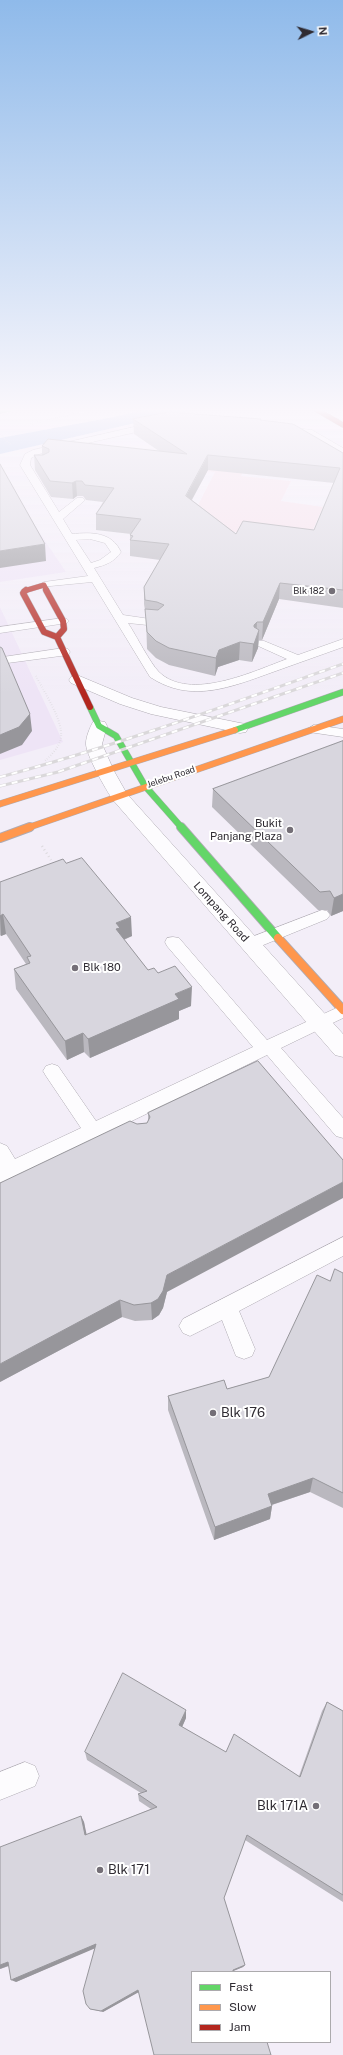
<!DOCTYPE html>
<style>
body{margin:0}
#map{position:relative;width:343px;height:2055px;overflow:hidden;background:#f3eef8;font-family:"Public Sans",sans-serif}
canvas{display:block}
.legend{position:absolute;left:191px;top:1971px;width:140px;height:72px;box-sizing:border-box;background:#fff;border:1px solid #acaaad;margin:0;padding:5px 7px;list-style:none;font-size:12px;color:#2f2b32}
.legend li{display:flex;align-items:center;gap:8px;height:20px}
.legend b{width:20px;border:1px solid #acaaad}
.north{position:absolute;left:291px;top:12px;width:40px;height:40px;-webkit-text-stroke:3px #fff;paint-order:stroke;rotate:85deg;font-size:11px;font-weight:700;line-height:16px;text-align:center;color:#2f2b32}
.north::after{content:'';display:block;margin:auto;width:14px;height:18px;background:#2f2b32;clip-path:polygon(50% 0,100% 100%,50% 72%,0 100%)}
</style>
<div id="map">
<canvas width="343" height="2055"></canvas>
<ul class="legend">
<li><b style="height:5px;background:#63d668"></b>Fast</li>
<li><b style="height:5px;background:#ff974d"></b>Slow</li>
<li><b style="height:5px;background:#b3261e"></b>Jam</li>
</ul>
<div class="north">N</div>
</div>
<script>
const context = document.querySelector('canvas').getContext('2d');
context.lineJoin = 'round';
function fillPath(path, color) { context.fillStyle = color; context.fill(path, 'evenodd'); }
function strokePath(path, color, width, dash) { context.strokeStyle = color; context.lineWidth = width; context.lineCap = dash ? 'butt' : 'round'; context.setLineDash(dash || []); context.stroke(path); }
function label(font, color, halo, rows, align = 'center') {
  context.font = font + ' "Public Sans",sans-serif'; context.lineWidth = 4; context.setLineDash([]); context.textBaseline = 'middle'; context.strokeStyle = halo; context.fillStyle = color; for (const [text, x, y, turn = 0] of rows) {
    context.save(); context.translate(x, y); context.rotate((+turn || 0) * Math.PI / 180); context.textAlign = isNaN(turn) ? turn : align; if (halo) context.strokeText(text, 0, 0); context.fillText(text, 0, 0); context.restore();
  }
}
fillPath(new Path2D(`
 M0,474L66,572L0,582Z
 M0,607L63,742L0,760Z`), '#eee4f6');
fillPath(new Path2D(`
 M248,462L241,476L291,481L281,501L323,507L308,541L220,530L197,507L215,472L167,467Z`), '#f7e0ea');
fillPath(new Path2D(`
 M155,407H205L0,454V438L114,417Z`), '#aac3ec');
const lane = new Path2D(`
 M156,422L159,423V427L39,454L31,458L30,465L59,512L77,498H83L85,500L63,519L72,534C92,532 112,532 121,552C114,562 106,565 94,568L123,615L157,620L163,623L157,626L128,623C136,635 150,663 159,672C190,702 254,671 287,659L256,645L254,643L256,641H264L298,655L343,639V647C320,655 296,664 273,672C231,687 191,704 150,677L92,582L40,587L39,585L44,582L88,576L20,465L25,454L33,450ZM90,539L105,543L111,552L100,560L91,563L76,540Z
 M285,427L312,430L343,448V455L307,434L282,432L281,430Z
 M63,618L67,619L69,621L67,623L0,633V627Z
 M64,648L68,649L70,652L68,655L0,664V658L3,657Z
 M314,725L343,729V737L309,732L308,729Z
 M322,910L327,911L330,915L327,919L256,948L250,949L244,948L242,944L244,940Z
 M173,937L179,938L267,1040L343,1005V1018L281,1048L343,1118V1138L336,1136L267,1055L19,1176L0,1183V1143L7,1146L15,1159L81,1128L46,1076L43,1071L46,1066L52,1064L58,1066L96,1121L253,1047L167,946L165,942L167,938Z
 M343,1237V1256L239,1311L255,1349L252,1356L244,1359L236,1356L222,1320L190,1336L183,1333L179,1326L183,1319Z
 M25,1762L35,1766L39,1776L35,1786L0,1800V1772Z`);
const street = new Path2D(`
 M77,675L132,698L161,707L240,723L246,724L248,728L246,732L240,733L151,714L120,704L71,683L69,680L71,677Z
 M99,721L105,722L107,726L102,744L114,771L127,794L343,1034V1057L335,1055L113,800C106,790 85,753 86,743C86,737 90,727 93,722Z`);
const fastFar2 = new Path2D(`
 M0,411L19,407`);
const fastFar1 = new Path2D(`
 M90,707L99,726L116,736L145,786L182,828
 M235,730L343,692`);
const fast = new Path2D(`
 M181,827L278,938`);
const slowFar1 = new Path2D(`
 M0,804L235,730
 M27,828L343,719`);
const slow = new Path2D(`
 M0,838L30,827
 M278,938L343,1010`);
const jamFar1 = new Path2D(`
 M312,407L343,425
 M24,591L44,585L47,591`);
const jam = new Path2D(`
 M26,590L23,593L44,632L57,637
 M46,590L63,621L64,629L57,637
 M57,637L90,707`);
strokePath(lane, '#afabb3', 1);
strokePath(street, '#afabb3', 1);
strokePath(fastFar2, '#afabb3', 5.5);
strokePath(fastFar1, '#afabb3', 7);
strokePath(fast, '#afabb3', 10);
strokePath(slowFar1, '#afabb3', 7);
strokePath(slow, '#afabb3', 10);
strokePath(jamFar1, '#afabb3', 5.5);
strokePath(jam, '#afabb3', 7);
strokePath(new Path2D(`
 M30,424L104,407
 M0,434L11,445`), '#dcdade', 1.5, [0.5, 1.5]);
strokePath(new Path2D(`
 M36,676C44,692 63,720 61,737C60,747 51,755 45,761`), '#dcdade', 2, [0.5, 2]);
strokePath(new Path2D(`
 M42,846L51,860`), '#dcdade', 2.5, [1, 3]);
fillPath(lane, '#fdfcfe');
fillPath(street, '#fdfcfe');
strokePath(fastFar2, '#63d668', 5);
strokePath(fastFar1, '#63d668', 6);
strokePath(fast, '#63d668', 8);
strokePath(slowFar1, '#ff974d', 6);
strokePath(slow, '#ff974d', 8);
strokePath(jamFar1, '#b3261e', 5);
strokePath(jam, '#b3261e', 6);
const rail = new Path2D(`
 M0,777C116,746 230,704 343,664
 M0,786L58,772L343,673`);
strokePath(rail, '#dad8da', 3);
strokePath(rail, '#fff', 2, [6]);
fillPath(new Path2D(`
 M133,419H261L260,420L343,453V608L279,599L262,640H259L258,648L252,662L239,660L218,667L215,676L169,665L156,658L147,649L146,617L144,604V587L160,560L130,556V535L131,534L96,530V514L103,502L86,500L83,496H77L73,499L51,497L35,470L34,455H42V446L159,451L134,434ZM208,470L334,483L314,530L236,534L192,500Z
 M343,741V911L331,916L327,910H318L212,807L213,789Z
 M0,882L132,936L124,940L148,970L158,973L191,1006L179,1011V1019L90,1058L84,1052L67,1060L16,989L14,969L26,964L6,934L1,936L0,935Z
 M258,1061L167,1292L163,1308L159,1315L152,1320L135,1321L122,1317L0,1382L137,1124L147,1123L148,1121V1113Z
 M343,1273V1508L310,1492L272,1505V1506L270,1519L214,1540L168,1410V1396L227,1389L269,1377L330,1281Z
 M327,1702L343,1711V1902L245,1840L224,1898L245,1965L243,1967L233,1971L138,1992L103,2012L90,2009L94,1948L16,1982L9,1966L0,1969L81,1816L84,1822L86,1835L151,1809L139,1801L138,1794L141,1793L87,1760L85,1752L186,1718L182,1727L226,1752L299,1776L322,1711Z`), '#bab8bf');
fillPath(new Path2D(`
 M208,455V470L185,512L186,496Z
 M76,481L77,496L73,499L72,483Z
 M45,544L46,561L0,568V551Z
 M280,583L279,599L262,640L263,622Z
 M257,622L256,638L259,630L258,648L252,662L254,625Z
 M240,642L239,660L218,667L215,676L216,658L219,650Z
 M30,714L32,731L22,745L0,754V735Z
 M343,894V911L331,916L334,898Z
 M3,914L6,934L1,936L0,916Z
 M131,917L132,936L120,941L117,948L116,923Z
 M192,987L191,1006L179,1011V1019L90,1058L88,1039L175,994Z
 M83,1033L84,1052L67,1060L65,1041Z
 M343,1182V1198L167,1292L163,1308L159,1315L152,1320L151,1303L167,1275Z
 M120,1300L122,1317L0,1382V1364Z
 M313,1478L310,1492L265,1507L268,1494Z
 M272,1506L270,1519L214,1540L215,1527Z
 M186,1710V1718L179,1734V1725Z
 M81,1816L84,1822L88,1841L85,1835Z
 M96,1944L98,1947L16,1982L11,1980Z
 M8,1962L13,1964L0,1969V1965Z
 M245,1965L243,1967L231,1972L233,1970Z
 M138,1990L139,1992L103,2012L101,2011Z`), '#97969b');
const building = new Path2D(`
 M169,412L261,419L260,420L293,424L343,453V590L280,583L263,622H257L254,625V627L259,630L254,644L240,642L219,650L216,658L169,648L156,641L147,632L145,609L158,610L164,605L157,602L145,600L144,587L169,544L130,540L133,536L130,535L141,519L96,514L114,488L85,485L82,481H76L72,483L50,481L34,455H43L49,452V449L42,446L48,439L187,454L133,419ZM208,455L340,468L314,530L243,521L236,534L186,496Z
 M0,464L45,544L0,551Z
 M0,647L2,648L30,714L19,727L0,735Z
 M343,741V894L334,898L330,891L320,892L213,789Z
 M82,858L131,917L116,923L120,928L116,929L148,970L154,968L158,973L175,966L192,987L175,994L179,999L88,1039L83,1033L65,1041L14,969L30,963L27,957L31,956L3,914L0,916V882L63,859L66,863Z
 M258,1061L343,1160V1182L167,1275L163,1291L158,1299L151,1303L134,1305L120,1300L0,1364V1183L130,1121L137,1124L147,1123L150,1117L148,1113Z
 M335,1269L343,1273V1493L313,1478L268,1494L272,1506L215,1527L168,1396L224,1380L227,1389L269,1377L317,1275L330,1281Z
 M123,1673L186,1710L179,1725L226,1752L234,1734L300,1777L327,1702L343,1711V1895L247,1835L224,1898L245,1965L233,1970V1972H192V2042H267L271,2055H154L138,1990L101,2011L90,2009L86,2004L83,1991L96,1944L11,1980L8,1962L0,1965V1847L81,1816L85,1835L157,1807L138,1794L147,1791L85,1752Z`);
fillPath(building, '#d8d6de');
strokePath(building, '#97969b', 1);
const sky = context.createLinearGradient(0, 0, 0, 695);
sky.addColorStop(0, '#8fbaea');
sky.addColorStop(0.59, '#faf7fc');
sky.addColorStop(1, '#faf7fc00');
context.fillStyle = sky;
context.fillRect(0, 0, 343, 695);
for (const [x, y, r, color] of [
 [332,591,4,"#746f77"],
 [290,830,4,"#746f77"],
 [75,968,4,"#746f77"],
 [213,1413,4,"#746f77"],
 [316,1806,4,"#746f77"],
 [100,1870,4,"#746f77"]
]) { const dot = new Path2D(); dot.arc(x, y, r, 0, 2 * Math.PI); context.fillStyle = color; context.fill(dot); strokePath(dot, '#fff', 1.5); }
label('9px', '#2f2b32', '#fff', [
 ["Blk 182",324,591]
], 'right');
label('9px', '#2f2b32', '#fff', [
 ["Jelebu Road",171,777,-19]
]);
label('11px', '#2f2b32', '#fff', [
 ["Bukit",282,824],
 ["Panjang Plaza",282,837],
 ["Blk 180",83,968,"left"]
], 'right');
label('11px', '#2f2b32', '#fff', [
 ["Lompang Road",221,912,48]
]);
label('13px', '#2f2b32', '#fff', [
 ["Blk 176",221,1413],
 ["Blk 171A",308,1806,"right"],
 ["Blk 171",108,1870]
], 'left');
</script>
